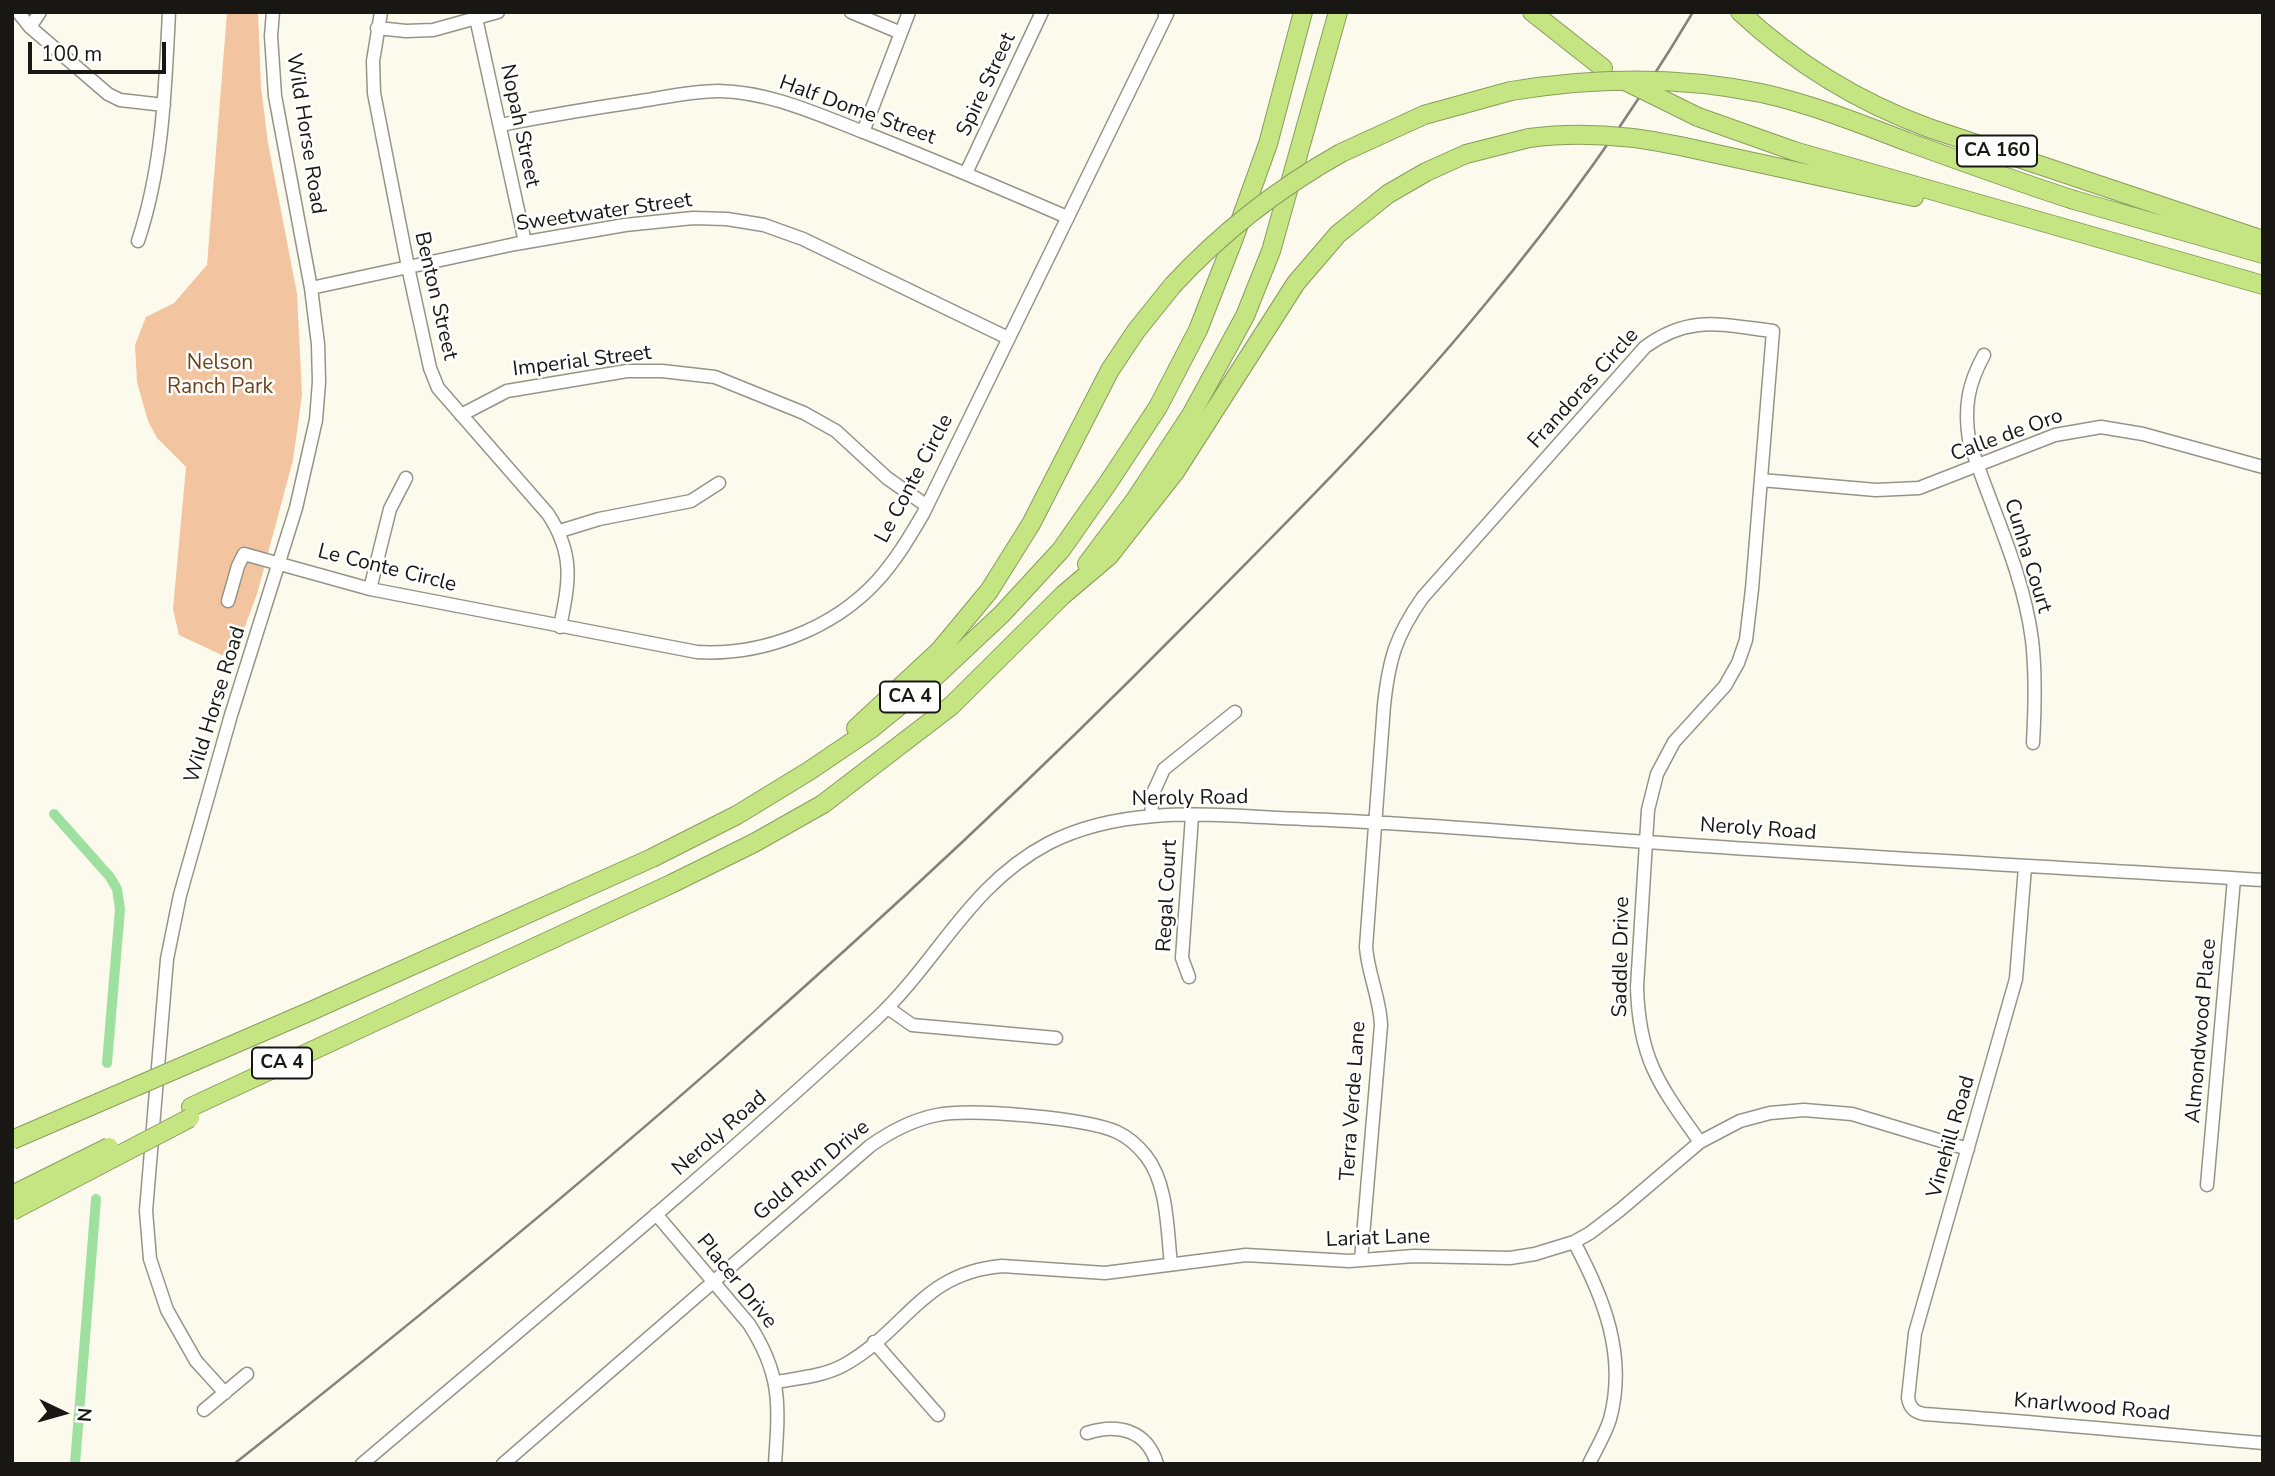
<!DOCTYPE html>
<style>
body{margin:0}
#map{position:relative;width:2275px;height:1476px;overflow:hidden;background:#fcfaed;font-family:"Nunito Sans",sans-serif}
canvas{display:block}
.frame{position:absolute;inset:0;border:14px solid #181713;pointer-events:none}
.north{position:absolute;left:28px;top:1378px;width:70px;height:70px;-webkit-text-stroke:5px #fff;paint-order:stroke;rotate:95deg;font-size:19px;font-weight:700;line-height:28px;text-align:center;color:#181713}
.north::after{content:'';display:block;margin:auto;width:24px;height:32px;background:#181713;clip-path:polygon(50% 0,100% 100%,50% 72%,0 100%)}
.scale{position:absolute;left:28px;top:42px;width:138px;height:32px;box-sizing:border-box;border:4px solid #181713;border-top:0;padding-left:9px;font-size:21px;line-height:24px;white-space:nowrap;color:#181713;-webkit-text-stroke:5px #fff;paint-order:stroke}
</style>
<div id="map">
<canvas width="2275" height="1476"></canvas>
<div class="frame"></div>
<div class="north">N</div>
<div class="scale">100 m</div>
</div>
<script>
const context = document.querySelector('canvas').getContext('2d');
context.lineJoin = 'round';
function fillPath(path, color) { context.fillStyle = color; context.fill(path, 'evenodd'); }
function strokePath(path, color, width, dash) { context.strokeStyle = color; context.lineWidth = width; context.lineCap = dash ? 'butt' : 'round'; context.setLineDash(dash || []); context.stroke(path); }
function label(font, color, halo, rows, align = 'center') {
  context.font = font + ' "Nunito Sans",sans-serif'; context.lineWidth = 5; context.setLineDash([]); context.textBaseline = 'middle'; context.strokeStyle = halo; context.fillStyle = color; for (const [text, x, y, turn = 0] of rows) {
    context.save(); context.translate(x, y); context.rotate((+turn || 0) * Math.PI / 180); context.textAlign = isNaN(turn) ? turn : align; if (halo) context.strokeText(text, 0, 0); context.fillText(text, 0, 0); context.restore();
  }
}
fillPath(new Path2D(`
 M227,12H258L261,87L268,143L297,294L302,395L293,460L257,594L245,626L233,641L226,657L179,635L173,609L186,467L157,438L148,421L137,382L135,345L146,317L174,303L207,265Z`), '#f3c4a0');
strokePath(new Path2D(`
 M54,814L110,877L117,889L120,909L107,1063
 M75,1464L96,1199`), '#9ee0a0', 10);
const minor = new Path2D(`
 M18,12L30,27L108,94L120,100L164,105
 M381,12L373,61L374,93L408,267L430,368L438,388L548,514C575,555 569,582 560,627
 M851,12L901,33
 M476,18L525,242
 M30,27L40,12
 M377,28L406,31L433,30L498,12
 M500,125C546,116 593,108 641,101C666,97 693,91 719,91C771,92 819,115 866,133C934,160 1000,188 1067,217
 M863,132L909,12
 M966,173L1042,12
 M138,241C163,166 165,91 169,12
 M311,288L515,244L625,225L693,218L727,219L764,225L803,239L1008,338
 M1984,355C1968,384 1964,407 1969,440C1990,506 2023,570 2032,640C2036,674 2035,708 2033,743
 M461,415L507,391L627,371H662L715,377L804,413L836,431L887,478L927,506
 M1761,480L1876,490L1919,488L2055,435L2101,427L2143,434L2263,467
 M560,531L599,519L691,501L719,483
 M370,589L390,509L406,478
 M228,601L238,566L244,554L370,589L697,652C762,656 833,629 877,581C896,560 909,538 923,514L1167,14L1164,12
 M1151,816L1153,793L1164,769L1235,712
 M2025,867L2016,979L1915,1333L1908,1398C1910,1408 1914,1412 1924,1414C2037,1422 2150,1433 2263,1443
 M1189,977L1182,958L1192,816
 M888,1008L912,1025L1056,1038
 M2207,1185L2234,879
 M656,1214L749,1324C782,1375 779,1405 775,1464
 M1574,1242C1604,1298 1627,1356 1610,1419C1605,1435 1596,1449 1589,1464
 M1361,1260L1381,1025C1380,998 1368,974 1366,947L1384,705C1389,659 1396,635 1423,597L1645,347C1690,314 1722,325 1773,331L1752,589L1746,640L1738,663L1725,686L1674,742L1657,774L1648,810L1637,987C1639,1059 1659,1085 1700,1142
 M874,1342L938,1415
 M776,1382C799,1378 824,1376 844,1365C907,1330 921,1273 1002,1266L1105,1273L1246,1255L1349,1261L1414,1256L1510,1258L1535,1254L1574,1242L1590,1233L1620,1210L1700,1142L1740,1121L1770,1113L1804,1110L1852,1114L1968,1149
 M225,1393L196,1361L167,1310L150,1259L146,1211L167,959L180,895L231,715L296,508L316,420L319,382L318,344L311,288L275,96L271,36L273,12
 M204,1410L247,1374
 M1087,1433C1118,1423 1147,1430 1157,1464
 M362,1464C535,1317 710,1173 876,1019C939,960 969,885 1049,843C1127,803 1220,816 1304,819C1419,823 1534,834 1648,842C1853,857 2058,867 2263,880
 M503,1464L870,1146C891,1131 912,1120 937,1115C971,1108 1086,1118 1117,1132C1128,1137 1138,1146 1146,1156C1168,1184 1167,1230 1171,1264`);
const highway = new Path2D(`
 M1532,12L1603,68
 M1740,12C1796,64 1858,102 1929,128L2263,240
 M1698,117L1794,151L2263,285
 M1680,146L1914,197
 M1341,153L1424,115L1511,91
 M2074,200L2263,254
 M1087,564L1135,500L1191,415L1245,316L1271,251L1338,12
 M856,728L940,650L989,591L1031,524L1110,370L1136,331L1173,285
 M195,1061L311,1011L652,858L737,815L809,771L871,729L937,675L1002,614L1061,550L1108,483L1158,407L1198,330L1234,238L1268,144L1303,12
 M191,1107L671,884L754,843L823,804L951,706L1063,595L1109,556L1175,472L1296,283L1338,234L1388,194L1426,172L1466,154L1529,138`);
strokePath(minor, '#959488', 15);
strokePath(highway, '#889d5c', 20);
strokePath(minor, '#fff', 12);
strokePath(highway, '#c5e583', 18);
strokePath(new Path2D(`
 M234,1464C566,1202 887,927 1184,626C1286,523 1390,420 1482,308C1560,215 1631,116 1693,12`), '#84827a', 2.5);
const highwayBridge = new Path2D(`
 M1627,82L1698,117
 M1511,91C1595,77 1678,76 1761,93C1811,104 1859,123 1908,142C1963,162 2018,182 2074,200
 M1529,138C1581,131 1629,135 1680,146
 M1173,285C1222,232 1277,189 1341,153
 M12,1140L195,1061
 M12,1195L109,1147
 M12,1211L190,1118`);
strokePath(highwayBridge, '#889d5c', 20, []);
strokePath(highwayBridge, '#c5e583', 18);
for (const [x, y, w] of [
 [1997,151,80],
 [910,697,60],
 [282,1063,60]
]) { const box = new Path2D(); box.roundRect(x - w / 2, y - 15.5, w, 31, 5); context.fillStyle = '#fff'; context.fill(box); strokePath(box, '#181713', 2); }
label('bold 19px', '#181713', null, [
 ["CA 160",1997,151],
 ["CA 4",910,697],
 ["CA 4",282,1063]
]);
label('21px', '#181713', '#fff', [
 ["Spire Street",987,85,-65],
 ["Half Dome Street",857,111,20],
 ["Nopah Street",519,126,78],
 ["Wild Horse Road",305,134,81],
 ["Sweetwater Street",604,213,-8],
 ["Benton Street",435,296,77],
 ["Imperial Street",582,362,-7],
 ["Frandoras Circle",1584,389,-48],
 ["Calle de Oro",2007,436,-20],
 ["Le Conte Circle",915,479,-62],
 ["Cunha Court",2027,556,73],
 ["Le Conte Circle",387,569,14],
 ["Wild Horse Road",216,705,-73],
 ["Neroly Road",1190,799,-1],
 ["Neroly Road",1758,830,4],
 ["Regal Court",1168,896,-87],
 ["Saddle Drive",1622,957,-89],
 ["Almondwood Place",2202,1031,-85],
 ["Terra Verde Lane",1354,1101,-86],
 ["Neroly Road",720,1134,-41],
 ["Vinehill Road",1952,1137,-74],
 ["Gold Run Drive",812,1171,-40],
 ["Lariat Lane",1378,1239,-2],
 ["Placer Drive",736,1282,51],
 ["Knarlwood Road",2092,1408,5]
]);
label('21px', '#6e4116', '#fff', [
 ["Nelson",220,364],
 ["Ranch Park",220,388]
]);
</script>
